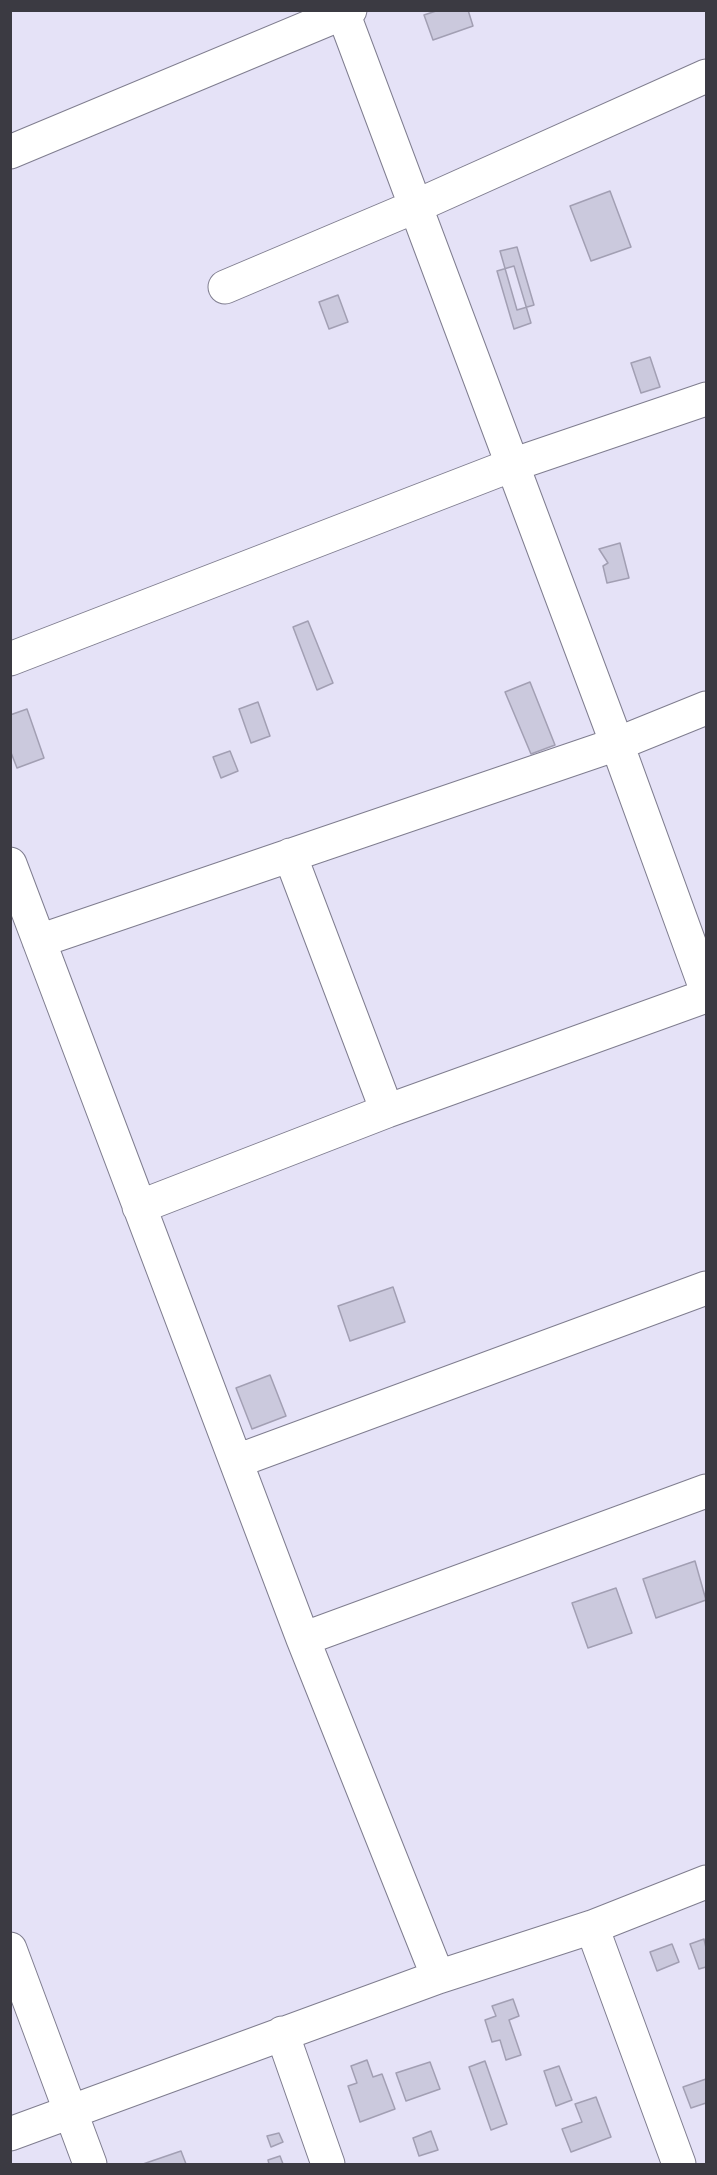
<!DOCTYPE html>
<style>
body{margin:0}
#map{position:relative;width:717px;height:2175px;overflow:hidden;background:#e5e2f7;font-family:"Archivo Narrow",sans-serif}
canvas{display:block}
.frame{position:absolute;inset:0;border:12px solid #3b3a42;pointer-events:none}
</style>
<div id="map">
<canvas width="717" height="2175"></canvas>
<div class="frame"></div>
</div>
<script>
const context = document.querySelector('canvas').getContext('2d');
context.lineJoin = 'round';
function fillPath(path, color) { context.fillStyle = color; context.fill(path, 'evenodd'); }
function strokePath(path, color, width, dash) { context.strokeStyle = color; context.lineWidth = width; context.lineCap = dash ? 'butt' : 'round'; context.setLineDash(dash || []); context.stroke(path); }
const building = new Path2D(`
 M439,10H468L473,26L433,40L424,15Z
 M610,191L631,247L591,261L570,206Z
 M517,247L534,305L517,310L500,251Z
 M514,266L531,323L514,329L497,271Z
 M338,295L348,322L329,329L319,302Z
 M650,357L660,387L641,393L631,363Z
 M620,543L629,578L607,583L603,566L608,563L599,549Z
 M308,621L333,683L317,690L293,627Z
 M530,682L555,745L531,754L505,692Z
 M258,702L270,736L251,743L239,709Z
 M27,709L44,758L17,768L10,750V715Z
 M230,751L238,771L221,778L213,757Z
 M393,1287L405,1322L350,1341L338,1306Z
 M270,1375L286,1416L252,1429L236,1388Z
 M695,1561L706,1600L656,1618L643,1579Z
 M616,1588L632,1633L588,1648L572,1603Z
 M704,1939L706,1948V1967L699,1969L690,1944Z
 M672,1944L679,1962L657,1971L650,1952Z
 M513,1999L519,2016L509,2020L521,2055L506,2060L500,2040L492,2042L485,2020L496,2016L492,2006Z
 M367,2060L373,2077L382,2074L395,2109L360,2122L348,2086L357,2083L351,2066Z
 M485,2061L507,2124L491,2130L469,2067Z
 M430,2062L440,2089L406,2101L396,2073Z
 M559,2066L572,2100L556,2106L544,2071Z
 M706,2079V2103L691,2108L683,2087Z
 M596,2097L611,2137L571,2152L562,2129L582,2122L575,2104Z
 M431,2131L438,2150L419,2156L413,2138Z
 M279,2133L283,2142L271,2147L267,2136Z
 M181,2151L186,2164H143Z
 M280,2156L283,2164H269L268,2160Z`);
fillPath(building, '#cbc9dd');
strokePath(building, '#a29fb3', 1.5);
const street = new Path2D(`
 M342,10L617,744L706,989
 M10,152L350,10
 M225,287L414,207L706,76
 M10,659L512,465L706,399
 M290,855L387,1111
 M10,864L303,1639L438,1977
 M39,941L617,744L706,708
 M139,1207L387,1111L706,996
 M237,1461L706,1288
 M303,1639L706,1491
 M592,1927L679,2164
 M10,1949L90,2164
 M282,2033L328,2164
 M10,2134L438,1977L592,1927L706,1882`);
strokePath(street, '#7f7d8f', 35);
strokePath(street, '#fff', 33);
</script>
